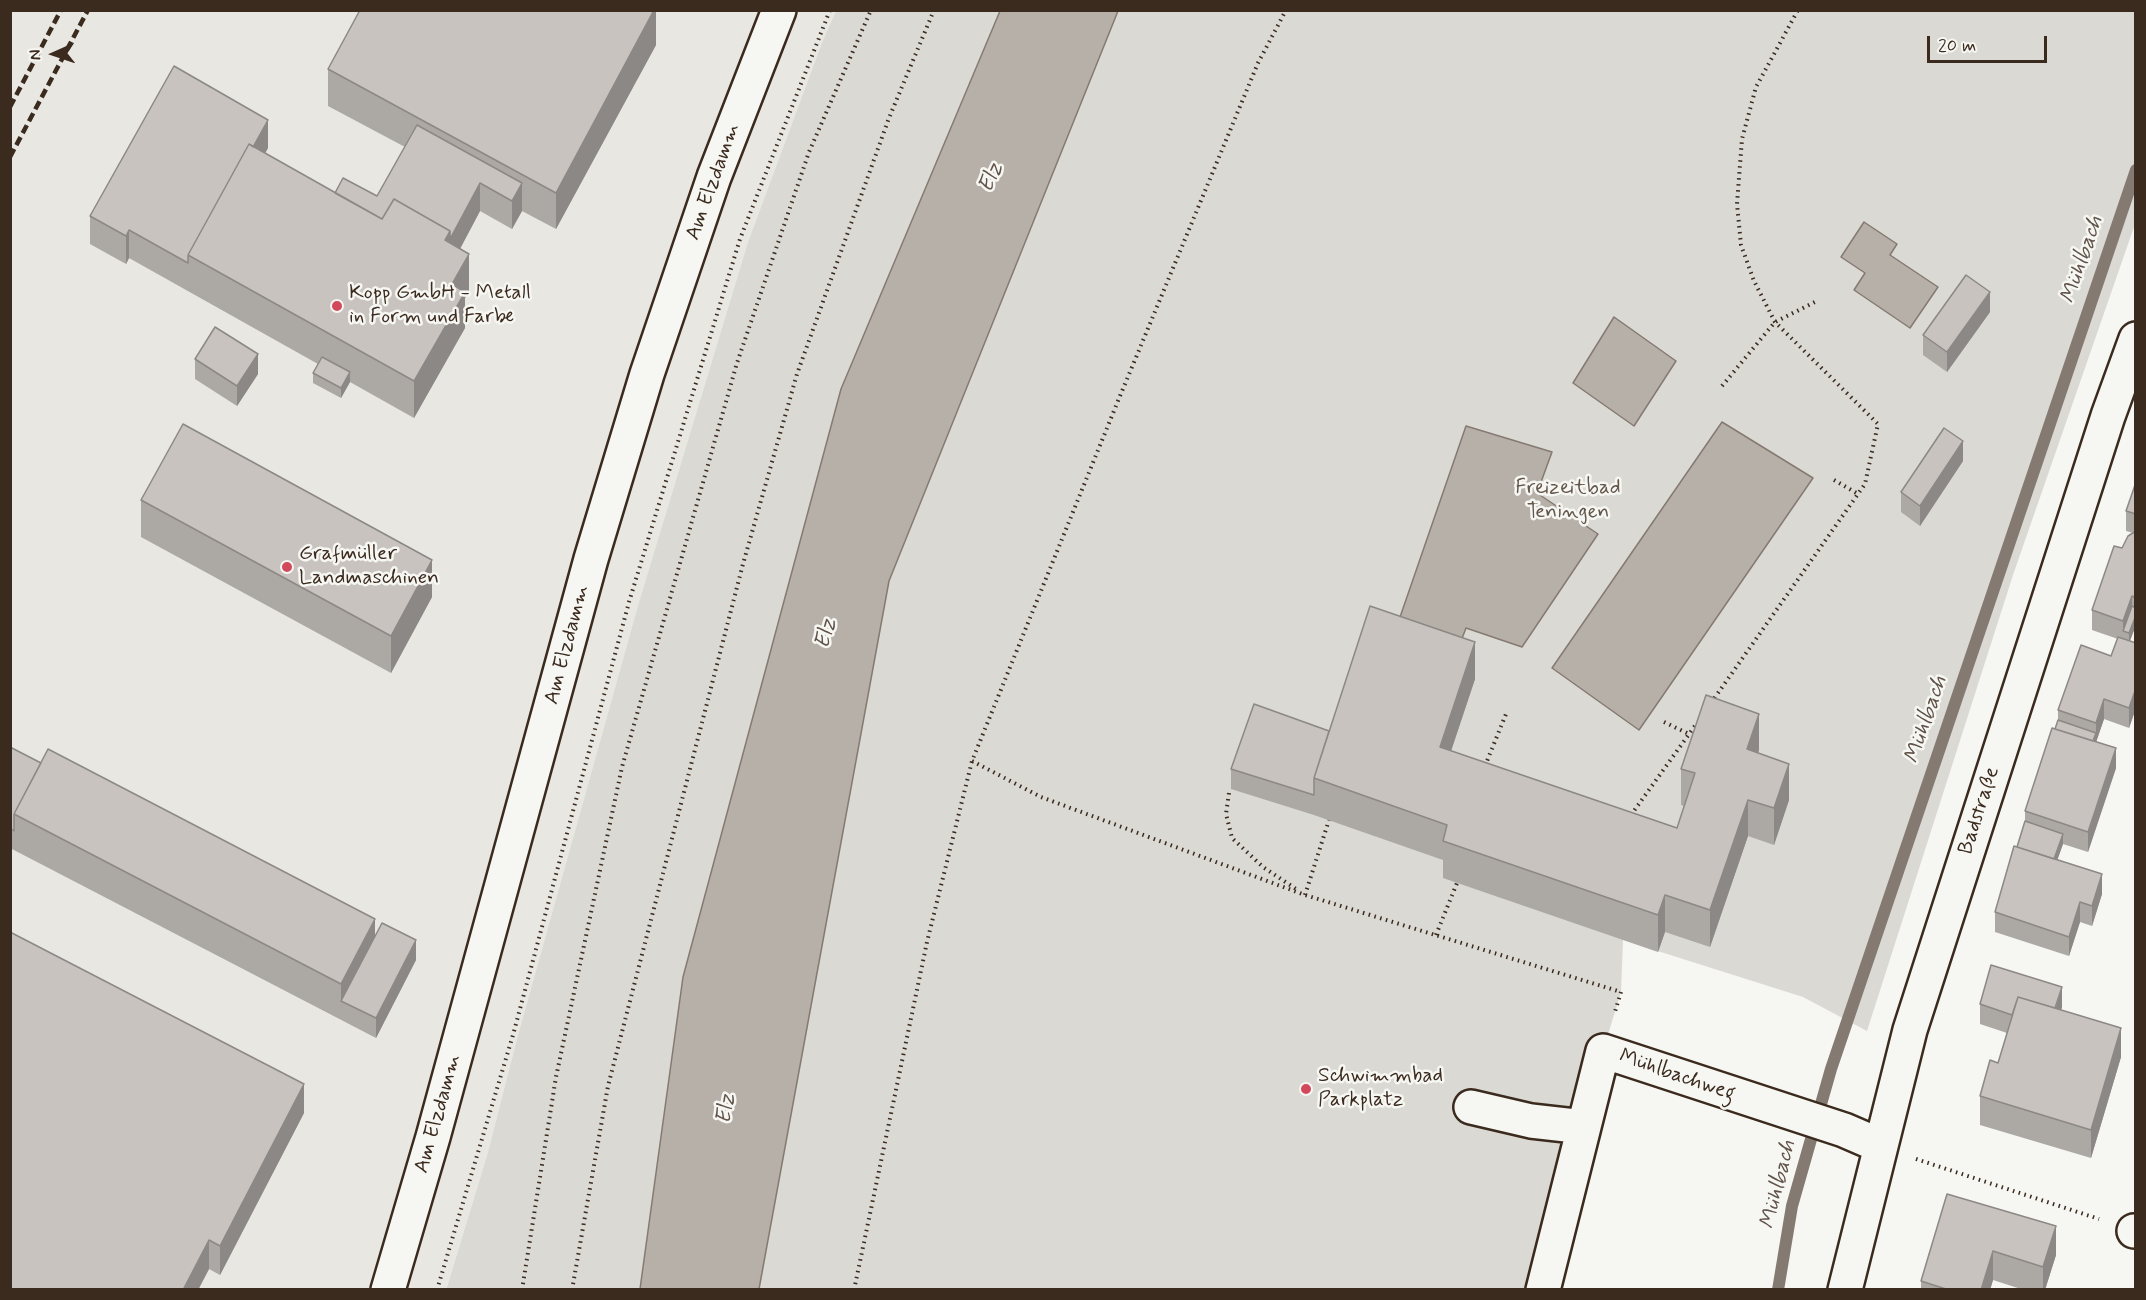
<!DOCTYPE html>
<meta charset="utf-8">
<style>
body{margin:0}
#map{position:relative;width:2146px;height:1300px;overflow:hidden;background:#f6f6f2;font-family:Mynerve,sans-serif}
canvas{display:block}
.frame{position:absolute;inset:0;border:12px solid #3b2a1e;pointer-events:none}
.north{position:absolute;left:24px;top:24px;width:60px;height:60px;-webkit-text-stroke:4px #f6f6f2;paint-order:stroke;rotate:267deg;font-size:16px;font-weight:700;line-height:24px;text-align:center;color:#3b2a1e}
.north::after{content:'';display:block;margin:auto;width:21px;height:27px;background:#3b2a1e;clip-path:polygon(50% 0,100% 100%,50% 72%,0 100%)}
.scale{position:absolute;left:1927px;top:36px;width:120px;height:27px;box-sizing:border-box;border:3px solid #3b2a1e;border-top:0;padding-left:8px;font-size:18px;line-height:21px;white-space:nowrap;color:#3b2a1e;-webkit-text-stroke:4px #f6f6f2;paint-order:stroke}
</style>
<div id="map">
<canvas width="2146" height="1300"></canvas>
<div class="frame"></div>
<div class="north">N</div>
<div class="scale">20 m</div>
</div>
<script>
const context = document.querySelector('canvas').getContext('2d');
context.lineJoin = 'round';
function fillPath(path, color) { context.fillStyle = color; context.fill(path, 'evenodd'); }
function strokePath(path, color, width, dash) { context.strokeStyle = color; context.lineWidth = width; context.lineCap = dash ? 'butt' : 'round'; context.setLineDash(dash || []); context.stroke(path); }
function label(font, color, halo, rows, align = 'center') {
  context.font = font + ' Mynerve,sans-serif'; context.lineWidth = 5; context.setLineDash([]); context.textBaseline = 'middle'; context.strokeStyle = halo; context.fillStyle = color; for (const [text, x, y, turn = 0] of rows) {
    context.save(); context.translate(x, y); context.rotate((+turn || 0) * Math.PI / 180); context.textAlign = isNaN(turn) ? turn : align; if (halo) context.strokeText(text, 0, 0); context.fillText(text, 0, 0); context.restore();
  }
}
fillPath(new Path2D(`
 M10,11H836L823,40L748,242L639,602L518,1035L488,1152L446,1289H11Z`), '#e8e7e2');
fillPath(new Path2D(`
 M836,11H1000L841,389L683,977L640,1289L446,1290L488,1152L518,1035L639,602L748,242L823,40Z
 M1118,11H2135V224L2013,575L1867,1031L1803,997L1623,940L1621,992L1603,1051L1543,1289L759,1290L889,581Z`), '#dad9d3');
const water = new Path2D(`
 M1000,11H1118L889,581L759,1289H640L683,977L841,389Z
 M1864,222L1897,244L1890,255L1938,287L1910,328L1854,290L1865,273L1841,257Z
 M1614,317L1676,361L1634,426L1573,383Z
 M1722,422L1813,478L1639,730L1552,668Z
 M1466,426L1552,452L1537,493L1598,534L1522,647L1466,628L1450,670L1389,649Z`);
fillPath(water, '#b6b0a9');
strokePath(water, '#857a71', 1.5);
strokePath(new Path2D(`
 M1778,1290L1792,1206L1831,1069L2136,170`), '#857a71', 12);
const minor = new Path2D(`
 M1471,1107L1531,1121L1584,1127
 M2134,1231H2136
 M388,1290L433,1137L591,559L647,374L714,177L779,10
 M1543,1290L1603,1051L1844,1130L1881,1146
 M1845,1290L1910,1030L2108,416L2136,339`);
strokePath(minor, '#3b2a1e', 38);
strokePath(new Path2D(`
 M1722,386L1775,322L1815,302
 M1834,480L1858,494
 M1711,703L1865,484L1878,424L1775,322L1754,281L1741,245L1737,204L1742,139L1756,87L1798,10
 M1664,722L1689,734
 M972,761L1041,797L1305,895L1621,992L1614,1015
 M1485,766L1506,714
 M1229,793L1226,814L1232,838L1263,867L1299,891
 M1631,815L1697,723
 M1305,895L1329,820
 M1436,935L1457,883
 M1916,1159L2099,1219
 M437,1290L513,1035L629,602L740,239L830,10
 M522,1290L556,1077L622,767L737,363L809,152L871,10
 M572,1290L608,1086L743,564L797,374L889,118L934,10
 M854,1290L927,942L972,761L1120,396L1258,63L1286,10`), '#3b2a1e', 4, [1.5, 4.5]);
strokePath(minor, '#f6f6f2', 33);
strokePath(new Path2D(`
 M10,107L61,10
 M10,157L88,10`), '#3b2a1e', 4.5, [9, 4.5]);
fillPath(new Path2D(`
 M656,10V45L556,229L522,211L512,229L480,211L460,249L469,290L465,298V328L414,418L350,382L341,398L313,383V373L318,364L129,258L126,264L90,244V216L268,148L265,153L335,193L377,196L405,147L328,106V69Z
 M1990,312L1947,372L1923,355V335Z
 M195,359L258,374L237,406L195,379Z
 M1963,461L1920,526L1901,512V492Z
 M2136,482V625L2130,641L2136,643V708L2129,728L2104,719L2096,742L2116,768L2088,852L2063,844L2057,860L2102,894L2092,926L2080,922L2069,956L1995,932V912L2025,821V811L2058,720V710L2111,656L2118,639L2092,630V610L2122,548L2133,533L2126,531V511Z
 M141,500L432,597L391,673L141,537Z
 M1475,679L1451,751L1677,828L1684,806L1681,805V769L1759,750L1758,753L1789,800L1774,845L1748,836L1710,947L1665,932L1658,952L1443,878V860L1314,815L1231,789V769L1329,731Z
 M10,747L375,937L416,960L376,1038L10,848Z
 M1980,1004L2062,1007L2061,1010L2121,1057L2091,1158L1980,1125V1096L1998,1063L2007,1033L1980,1024Z
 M304,1113L220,1275L209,1269L198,1290H10Z
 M1947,1194L2056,1255L2045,1290H2024L1993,1280L1990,1290H1921V1281Z`), '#aca8a3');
fillPath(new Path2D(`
 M654,10H656V45L556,229V193Z
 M268,120V148L203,264L191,257Z
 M480,183V211L445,277V240Z
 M522,183V211L512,229V201Z
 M129,230V258L126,264V236Z
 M469,254V290L465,298V328L414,418V381L452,284Z
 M1990,292V312L1947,372V352Z
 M258,354V374L237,406V386Z
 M350,372V382L341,398V388Z
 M1963,441V461L1920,526V506Z
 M432,560V597L391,673V636Z
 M2132,596V616L2123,631V621Z
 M2136,615V625L2129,643V633Z
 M1475,642V679L1440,784V747Z
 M2136,688V708L2129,728V708Z
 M2104,699V719L2090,760V750L2096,733V723Z
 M1759,714V750L1747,786V749Z
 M2116,748V768L2088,852V832Z
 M1789,764V800L1774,845V808Z
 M1748,800V836L1710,947V910Z
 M2063,834V844L2051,878V867Z
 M2102,874V894L2092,926V906Z
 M1665,895V932L1658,952V915Z
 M2080,902V922L2069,956V937Z
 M375,919V956L341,1001V984Z
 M416,940V960L376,1038V1018Z
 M2062,987V1007L2053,1036V1016Z
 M2121,1028V1057L2091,1158V1130Z
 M304,1084V1113L220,1275V1246Z
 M2056,1226V1255L2045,1290H2043V1267Z
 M209,1240V1269L198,1290H183Z
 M1993,1251V1280L1990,1290H1981Z`), '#8c8885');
const building = new Path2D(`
 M360,10H654L556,193L328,69Z
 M174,66L268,120L253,147L249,144L188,255V263L129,230L126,236L90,216Z
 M417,125L522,183L512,201L480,183L450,239V231L394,199L382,219L335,193L343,178L377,196Z
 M249,144L382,219L394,199L450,231L445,240L469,254L452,284L465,292L414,381L188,255Z
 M1966,275L1990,292L1947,352L1923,335Z
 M215,327L258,354L237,386L195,359Z
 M322,357L350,372L341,388L313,373Z
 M183,424L432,560L391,636L141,500Z
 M1944,428L1963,441L1920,506L1901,492Z
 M2136,482V514L2126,511Z
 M2136,531V598L2132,596L2123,621L2092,610L2114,546L2122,548L2128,536Z
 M1370,606L1475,642L1440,747L1677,828L1695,773L1681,769L1706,695L1759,714L1747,749L1789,764L1774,808L1748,800L1710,910L1665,895L1658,915L1443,841L1447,825L1314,778Z
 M2132,606L2136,608V615L2129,633L2123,631Z
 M2118,637L2136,643V688L2129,708L2104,699L2096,723L2058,710L2081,645L2111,656Z
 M1254,704L1329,731L1314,778V795L1231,769Z
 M2058,720L2096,733L2093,741L2055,729Z
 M2052,728L2116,748L2088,832L2025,811Z
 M10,747L41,763L14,814V831L10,828Z
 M48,749L375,919L341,984L14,814Z
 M2025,821L2063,834L2054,859L2017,847Z
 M2014,846L2102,874L2092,906L2080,902L2069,937L1995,912Z
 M382,923L416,940L376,1018L341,1001Z
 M10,932L304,1084L220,1246L209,1240L183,1290H10Z
 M1991,965L2062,987L2055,1008L2018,997L2012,1015L1980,1004Z
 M2018,997L2121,1028L2091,1130L1980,1096L1990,1060L1998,1063Z
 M1947,1194L2056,1226L2043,1267L1993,1251L1981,1290H1949L1921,1281Z`);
fillPath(building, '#c8c3be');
strokePath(building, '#8c8885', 1.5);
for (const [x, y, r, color] of [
 [337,306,6,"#d1495b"],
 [287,567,6,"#d1495b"],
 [1306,1089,6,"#d1495b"]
]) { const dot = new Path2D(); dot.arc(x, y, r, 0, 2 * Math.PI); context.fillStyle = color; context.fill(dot); strokePath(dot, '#f6f6f2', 2); }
label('21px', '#3b2a1e', '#f6f6f2', [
 ["Am Elzdamm",714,182,-70],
 ["Am Elzdamm",568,645,-75],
 ["Badstraße",1980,811,-72],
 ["Mühlbachweg",1677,1076,19],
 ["Am Elzdamm",439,1114,-74]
]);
label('21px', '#3b2a1e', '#f6f6f2', [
 ["Kopp GmbH - Metall",349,294],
 ["in Form und Farbe",349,318],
 ["Grafmüller",299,555],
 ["Landmaschinen",299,579],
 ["Schwimmbad",1318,1077],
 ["Parkplatz",1318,1101]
], 'left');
label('21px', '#63564b', '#f6f6f2', [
 ["Freizeitbad",1568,489],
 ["Teningen",1568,513]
]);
label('italic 22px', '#605248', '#f6f6f2', [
 ["Elz",992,178,-66],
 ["Mühlbach",2083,260,-71],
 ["Elz",827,634,-75],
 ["Mühlbach",1927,720,-71],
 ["Elz",727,1109,-81],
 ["Mühlbach",1779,1185,-76]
]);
</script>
